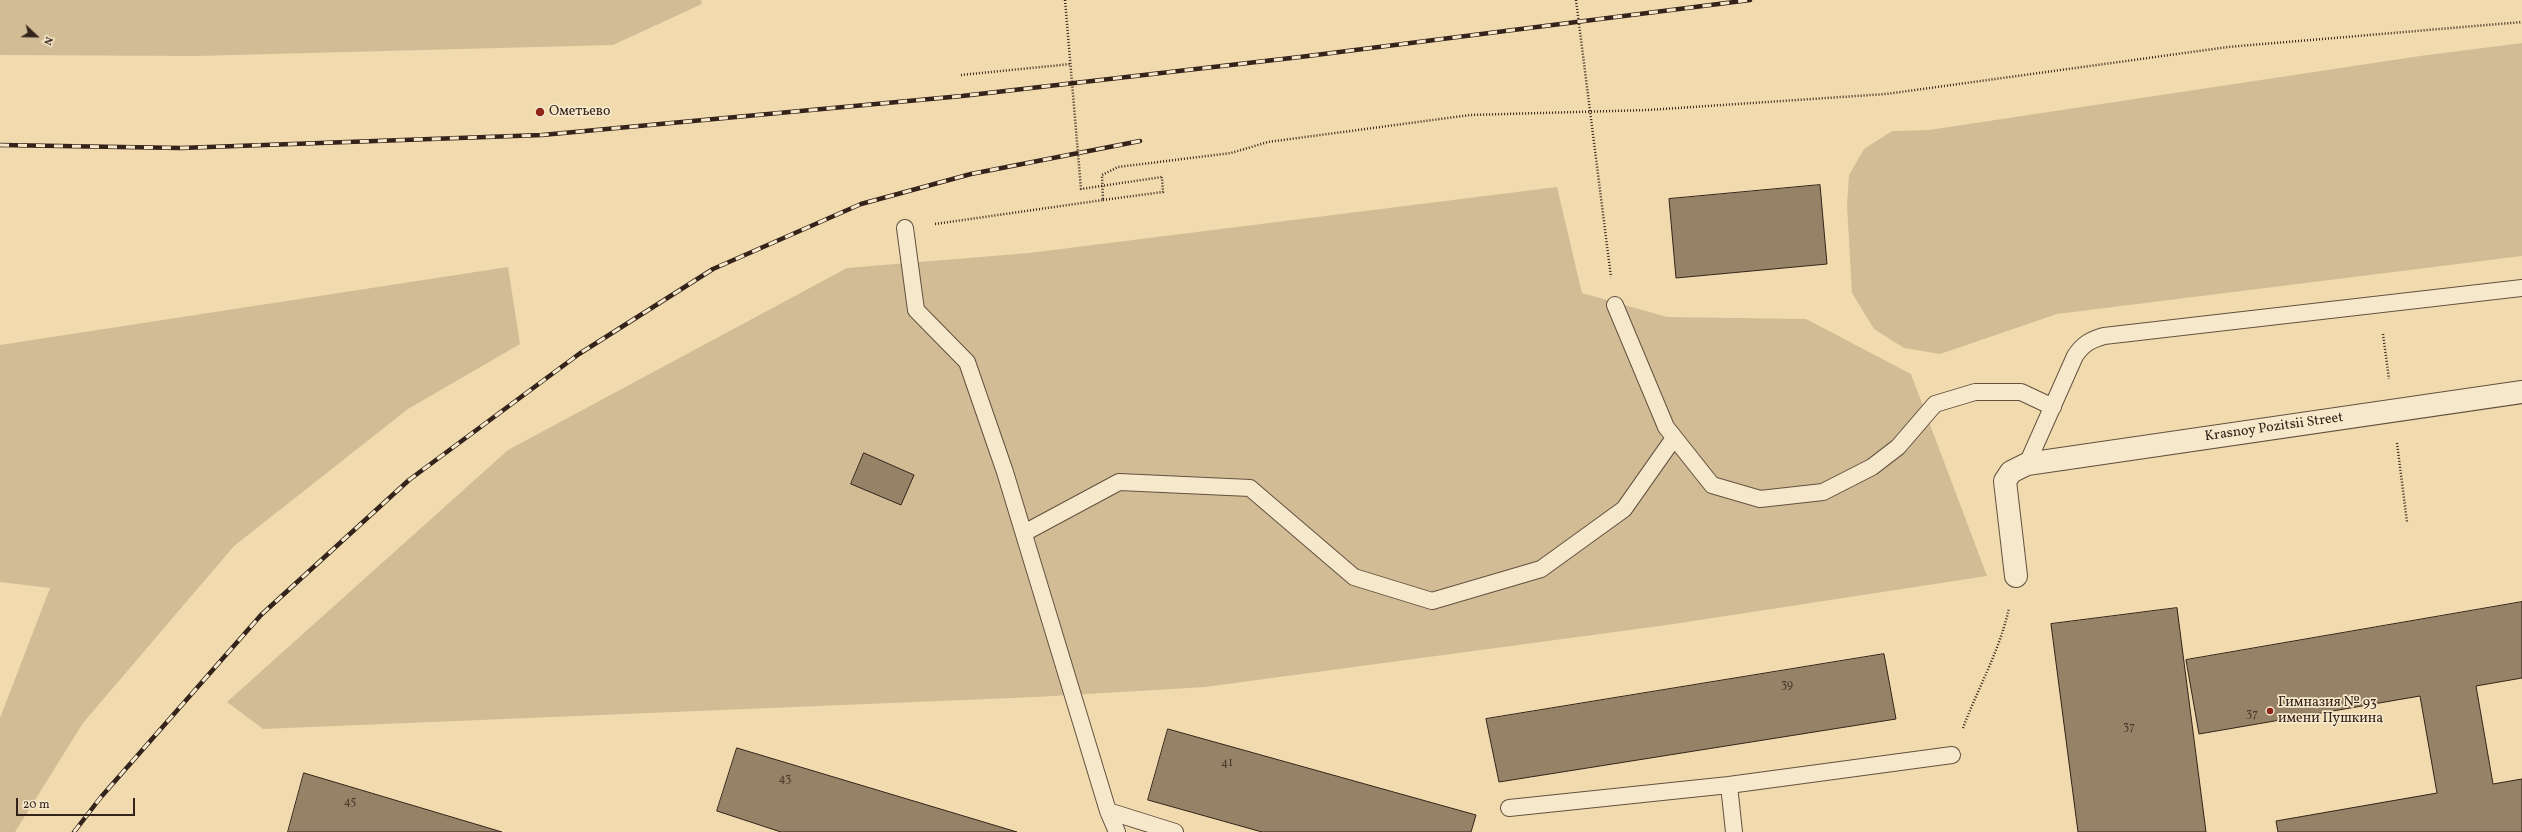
<!DOCTYPE html>
<meta charset="utf-8">
<style>
body{margin:0}
#map{position:relative;width:2522px;height:832px;overflow:hidden;background:#f1dbae;font-family:Vollkorn,serif}
canvas{display:block}
.north{position:absolute;left:16px;top:16px;width:40px;height:40px;-webkit-text-stroke:3px #f6e8ca;paint-order:stroke;rotate:112deg;font-size:11px;font-weight:700;line-height:16px;text-align:center;color:#34231b}
.north::after{content:'';display:block;margin:auto;width:14px;height:18px;background:#34231b;clip-path:polygon(50% 0,100% 100%,50% 72%,0 100%)}
.scale{position:absolute;left:16px;top:798px;width:119px;height:18px;box-sizing:border-box;border:2px solid #34231b;border-top:0;padding-left:5px;font-size:12px;line-height:14px;white-space:nowrap;color:#34231b;-webkit-text-stroke:3px #f6e8ca;paint-order:stroke}
</style>
<div id="map">
<canvas width="2522" height="832"></canvas>
<div class="north">N</div>
<div class="scale">20 m</div>
</div>
<script>
const context = document.querySelector('canvas').getContext('2d');
context.lineJoin = 'round';
function fillPath(path, color) { context.fillStyle = color; context.fill(path, 'evenodd'); }
function strokePath(path, color, width, dash) { context.strokeStyle = color; context.lineWidth = width; context.lineCap = dash ? 'butt' : 'round'; context.setLineDash(dash || []); context.stroke(path); }
function label(font, color, halo, rows, align = 'center') {
  context.font = font + ' Vollkorn,serif'; context.lineWidth = 3.5; context.setLineDash([]); context.textBaseline = 'middle'; context.strokeStyle = halo; context.fillStyle = color; for (const [text, x, y, turn = 0] of rows) {
    context.save(); context.translate(x, y); context.rotate((+turn || 0) * Math.PI / 180); context.textAlign = isNaN(turn) ? turn : align; if (halo) context.strokeText(text, 0, 0); context.fillText(text, 0, 0); context.restore();
  }
}
fillPath(new Path2D(`
 M0,0H701L702,4L613,45L196,56L0,55Z
 M2522,43V256L2057,314L1940,354L1904,348L1874,329L1852,293L1847,205L1849,175L1864,149L1892,131L1929,130L2420,56Z
 M1557,187L1582,293L1667,317L1806,319L1911,374L1987,576L1667,625L1205,687L1036,697L263,729L227,702L508,450L847,268L1029,253Z
 M508,267L520,344L408,409L234,546L83,723L15,832H0V718L50,588L0,582V345Z`), '#d1bc95');
const building = new Path2D(`
 M1820,185L1827,264L1676,278L1669,199Z
 M864,453L914,475L901,505L851,484Z
 M2522,602V678L2476,686L2493,784L2522,779V832H2278L2276,821L2437,793L2420,696L2199,734L2186,660Z
 M2177,608L2206,832H2078L2051,624Z
 M1884,654L1896,719L1499,782L1486,719Z
 M1168,729L1476,815L1471,832H1262L1148,800Z
 M737,748L1017,832H781L717,811Z
 M304,773L502,832H288Z`);
fillPath(building, '#968367');
strokePath(building, '#34231b', 1);
const lane = new Path2D(`
 M905,228L916,310L967,362L1005,472L1108,811L1117,832
 M1615,305L1666,427L1712,485L1760,499L1823,492L1872,467L1898,447L1935,404L1975,392H2021L2053,407
 M2027,464L2075,356C2083,344 2090,340 2104,336L2522,288
 M1024,533L1119,482L1250,488L1354,577L1432,601L1541,569L1624,509L1674,438
 M1729,785L1734,832
 M1509,808L1729,785L1952,755
 M1108,811L1175,832`);
const street = new Path2D(`
 M2016,576L2005,481L2011,472L2027,464L2522,392`);
strokePath(lane, '#635140', 18);
strokePath(street, '#635140', 24);
strokePath(new Path2D(`
 M1576,0L1611,277
 M961,75L1071,64
 M1103,200L1163,192L1162,177
 M935,224L1103,200L1102,175L1118,167L1231,153L1268,142L1470,115L1648,110L1886,94L2228,47L2522,22
 M2383,334L2389,379
 M2397,443L2407,522
 M1963,728C1978,688 2000,650 2009,608`), '#34231b', 2.5, [1, 2]);
strokePath(lane, '#f6e8ca', 16);
strokePath(street, '#f6e8ca', 22);
const rail = new Path2D(`
 M0,145L181,148L542,135L962,96L1300,57L1750,0
 M74,832L101,797L261,615L409,480L579,354L713,269L861,204L971,174L1140,141`);
strokePath(rail, '#34231b', 4.5);
strokePath(rail, '#f6e8ca', 3, [9]);
strokePath(new Path2D(`
 M1065,0L1081,189L1162,177`), '#34231b', 2.5, [1, 2]);
for (const [x, y, r, color] of [
 [540,112,5,"#8f2418"],
 [2270,711,4,"#8f2418"]
]) { const dot = new Path2D(); dot.arc(x, y, r, 0, 2 * Math.PI); context.fillStyle = color; context.fill(dot); strokePath(dot, '#f6e8ca', 1.5); }
label('12px', '#4c3b2e', null, [
 ["39",1787,686],
 ["37",2252,715],
 ["37",2129,728],
 ["41",1227,764],
 ["43",785,780],
 ["45",350,803]
]);
label('14px', '#34231b', '#f6e8ca', [
 ["Ометьево",549,112],
 ["Гимназия № 93",2278,703],
 ["имени Пушкина",2278,719]
], 'left');
label('14px', '#34231b', '#f6e8ca', [
 ["Krasnoy Pozitsii Street",2274,428,-8]
]);
</script>
